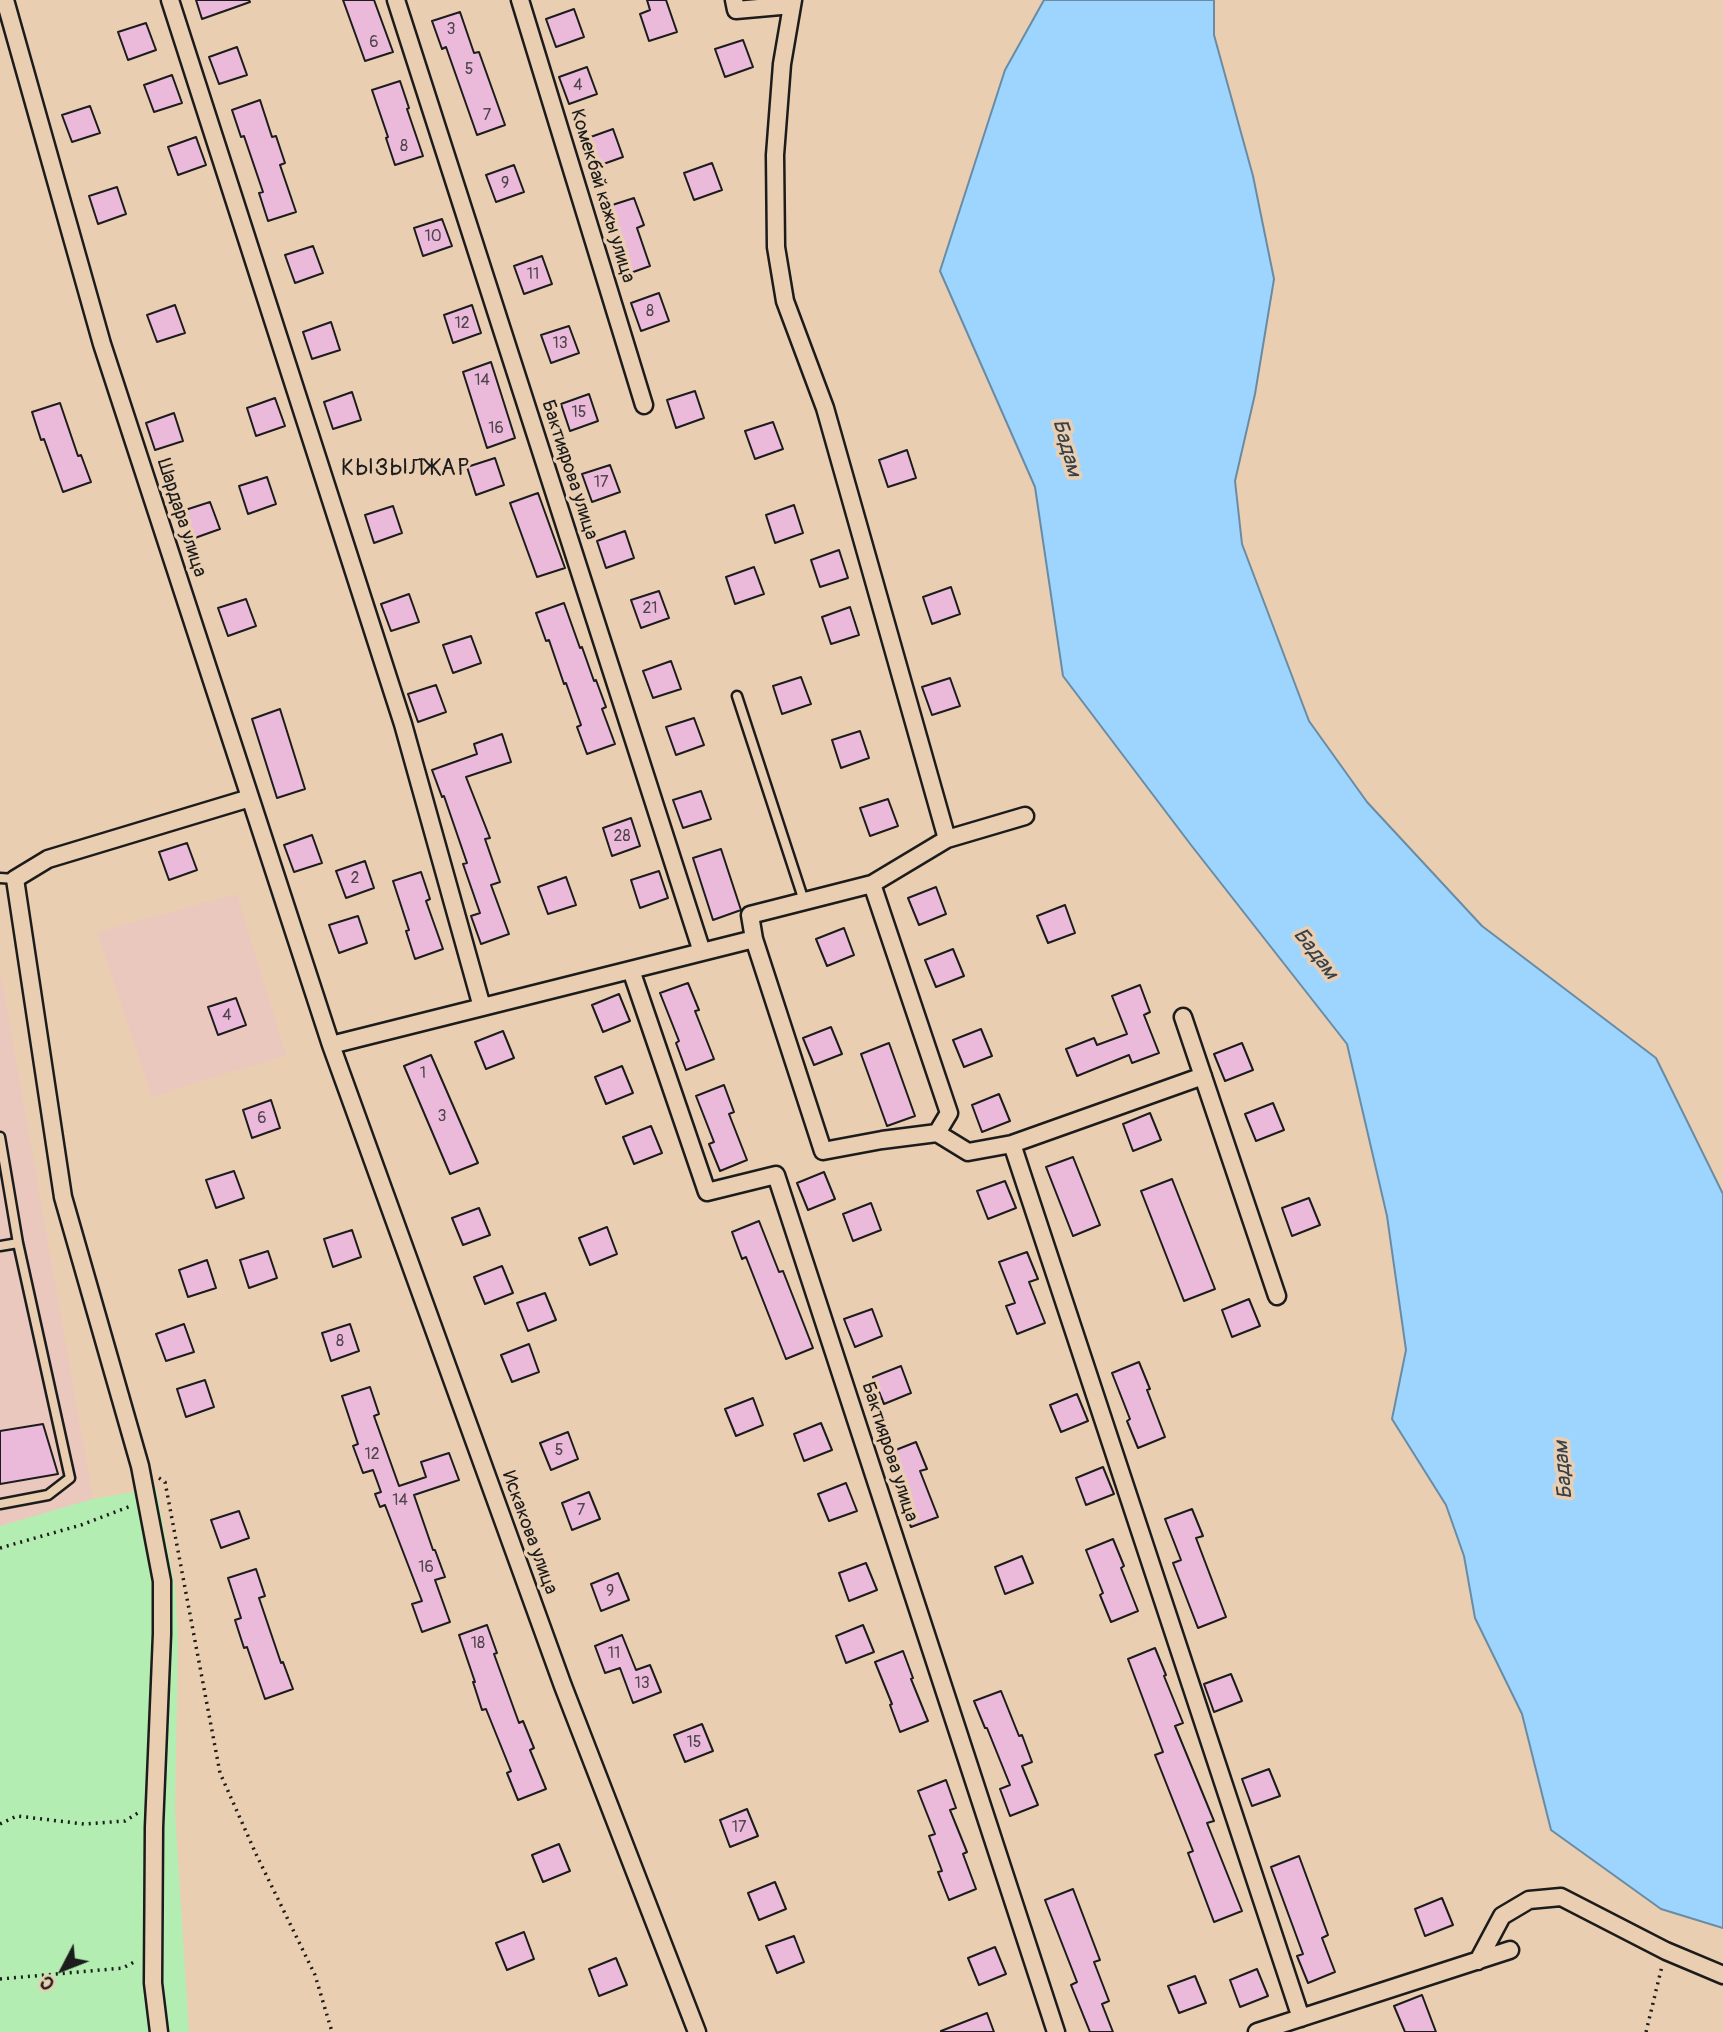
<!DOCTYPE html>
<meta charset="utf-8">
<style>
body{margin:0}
#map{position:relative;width:1723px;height:2032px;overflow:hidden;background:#eaceb1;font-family:Pangolin,sans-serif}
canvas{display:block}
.north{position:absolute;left:28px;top:1934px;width:70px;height:70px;-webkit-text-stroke:5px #eaceb1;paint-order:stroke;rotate:228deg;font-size:19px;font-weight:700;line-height:28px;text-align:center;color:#1c1c1c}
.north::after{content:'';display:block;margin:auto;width:24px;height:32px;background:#1c1c1c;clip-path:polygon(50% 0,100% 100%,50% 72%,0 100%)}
</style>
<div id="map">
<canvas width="1723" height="2032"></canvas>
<div class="north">С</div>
</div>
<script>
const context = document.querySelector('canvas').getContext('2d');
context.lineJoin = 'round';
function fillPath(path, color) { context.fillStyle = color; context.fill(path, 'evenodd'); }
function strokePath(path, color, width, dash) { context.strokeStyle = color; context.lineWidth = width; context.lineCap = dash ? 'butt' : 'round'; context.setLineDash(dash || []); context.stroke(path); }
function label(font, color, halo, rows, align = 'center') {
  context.font = font + ' Pangolin,sans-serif'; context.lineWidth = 7; context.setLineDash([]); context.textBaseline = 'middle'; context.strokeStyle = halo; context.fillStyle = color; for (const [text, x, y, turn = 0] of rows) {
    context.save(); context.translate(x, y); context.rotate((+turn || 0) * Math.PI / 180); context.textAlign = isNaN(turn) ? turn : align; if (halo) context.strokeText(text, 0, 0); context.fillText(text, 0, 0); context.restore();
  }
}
fillPath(new Path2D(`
 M237,894L286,1055L152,1097L97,932Z
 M0,969L93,1499L0,1526Z`), '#eac8be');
fillPath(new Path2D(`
 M156,1488L175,1587L178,1642L175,1811L189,2032H0V1526L93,1499Z`), '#b4edb1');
const water = new Path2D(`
 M1044,0H1214V35L1253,176L1274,279L1255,394L1235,481L1242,544L1309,721L1367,802L1482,926L1656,1058L1723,1194V1928L1661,1909L1551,1830L1522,1714L1475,1618L1464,1556L1446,1505L1392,1419L1406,1350L1387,1216L1347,1044L1191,845L1063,676L1035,487L940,271L1005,70Z`);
fillPath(water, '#9ed5fe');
strokePath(water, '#6a8ba4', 2);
const building = new Path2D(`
 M196,0H249L250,2L202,19Z
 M343,0H374L393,52L365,61Z
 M647,0H666L677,32L649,41L640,14L650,10Z
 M574,9L584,37L556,47L546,19Z
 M460,12L474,53L479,52L505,125L477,135L446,47L442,49L432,21Z
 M146,23L156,50L128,60L118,32Z
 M743,40L753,67L725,77L715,49Z
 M237,47L247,75L219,84L209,57Z
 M587,67L597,94L569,104L559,77Z
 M172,75L182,103L154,112L144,85Z
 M400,81L409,108L407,109L423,156L395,165L386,138L388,137L372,90Z
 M260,100L272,137L276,136L285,163L280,165L296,212L268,221L259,193L263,192L244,136L241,137L232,110Z
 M90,106L100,133L72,142L62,115Z
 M613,129L623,157L595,167L585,139Z
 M196,137L206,165L178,175L168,147Z
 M712,163L722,190L694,200L684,173Z
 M514,165L524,192L496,202L486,175Z
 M117,187L126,214L98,224L89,196Z
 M634,198L644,225L637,228L650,266L622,276L613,248L620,246L606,207Z
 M442,219L452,246L423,256L414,228Z
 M313,246L323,273L295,283L285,255Z
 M542,256L552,284L524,294L514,266Z
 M659,293L669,321L641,331L631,303Z
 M175,305L185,333L157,342L147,315Z
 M472,305L481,333L453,343L444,315Z
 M331,322L340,350L312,359L303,332Z
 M569,326L579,353L551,363L541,335Z
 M491,362L515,438L487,448L463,372Z
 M695,391L704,418L676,428L667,400Z
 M352,392L361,420L333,429L324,402Z
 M589,394L598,421L570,431L561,404Z
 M275,398L285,426L256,436L247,408Z
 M60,403L78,456L81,455L91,482L63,492L44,439L41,440L32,412Z
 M174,413L183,441L155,450L146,423Z
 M773,422L783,449L755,459L745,431Z
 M907,450L916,478L888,487L879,460Z
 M495,458L504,485L476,495L467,467Z
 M610,465L620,492L592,502L582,474Z
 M267,477L276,504L248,514L239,486Z
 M538,493L565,568L537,577L510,503Z
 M210,502L220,529L192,539L182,511Z
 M794,505L803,533L775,543L766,515Z
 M393,506L402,533L374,543L365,515Z
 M625,531L634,558L606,568L597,541Z
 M839,550L848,578L820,587L811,560Z
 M754,567L764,594L735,604L726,577Z
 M951,587L960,614L932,624L923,597Z
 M659,591L669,618L641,628L631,600Z
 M409,594L419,622L391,631L381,604Z
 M246,599L256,626L228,636L218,608Z
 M564,603L580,648L582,647L594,681L596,680L606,707L602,709L615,744L587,754L577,727L581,725L566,683L564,684L549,640L546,641L536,613Z
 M850,607L859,635L831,644L822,617Z
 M471,636L481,663L453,673L443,645Z
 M671,661L681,689L653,698L643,671Z
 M801,677L811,704L782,714L773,686Z
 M950,678L960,706L932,715L922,687Z
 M436,685L446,712L418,722L408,694Z
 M280,709L305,789L277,798L252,719Z
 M694,718L704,745L676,755L666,727Z
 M860,731L869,758L841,768L832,740Z
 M502,734L511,762L466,777L490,838L485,839L500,882L491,885L509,934L481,944L471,916L480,913L463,864L467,863L444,796L442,797L432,770L477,754L474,744Z
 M701,791L711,819L683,828L673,800Z
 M888,799L898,826L870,836L860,808Z
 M631,818L640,846L612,856L603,828Z
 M312,835L322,863L294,872L284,845Z
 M187,843L197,870L169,880L159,852Z
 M721,849L741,910L713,920L693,858Z
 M365,861L374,888L346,898L336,871Z
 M659,871L668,898L640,908L631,880Z
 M421,872L430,899L426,901L443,949L415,959L406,931L409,930L393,881Z
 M566,877L576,905L548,914L538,887Z
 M936,887L946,914L919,925L908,898Z
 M1065,905L1075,933L1048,943L1037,916Z
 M358,916L367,943L339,953L329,925Z
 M844,928L854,955L827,966L816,939Z
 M953,949L964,976L936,987L925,960Z
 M688,983L699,1010L695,1011L714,1059L686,1070L676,1043L679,1041L660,993Z
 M1140,985L1150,1012L1144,1015L1159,1053L1132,1063L1129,1055L1077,1076L1066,1049L1094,1038L1097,1045L1127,1034L1112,996Z
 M619,994L630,1021L603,1032L592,1005Z
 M236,998L246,1025L218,1035L208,1007Z
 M831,1027L842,1054L814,1065L803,1038Z
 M981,1029L992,1056L964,1067L953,1040Z
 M503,1031L514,1058L486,1069L475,1042Z
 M889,1043L915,1116L887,1126L861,1054Z
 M1242,1043L1253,1070L1225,1081L1214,1054Z
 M431,1055L478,1163L450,1174L404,1066Z
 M622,1066L633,1093L606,1104L595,1077Z
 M724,1085L734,1112L729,1114L747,1160L720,1171L709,1144L714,1142L696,1096Z
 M999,1094L1010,1121L982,1132L972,1105Z
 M271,1100L280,1128L252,1138L243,1110Z
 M1273,1103L1284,1130L1256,1141L1245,1114Z
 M1150,1113L1161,1140L1133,1151L1123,1124Z
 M651,1126L662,1153L634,1164L623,1137Z
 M1073,1157L1100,1225L1073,1236L1046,1167Z
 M234,1171L244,1198L216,1208L206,1180Z
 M824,1172L835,1199L808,1210L797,1183Z
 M1172,1179L1215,1289L1184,1301L1141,1191Z
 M1005,1181L1016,1208L988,1219L977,1191Z
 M1309,1198L1320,1225L1292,1236L1282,1208Z
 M871,1203L881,1230L853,1241L843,1214Z
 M479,1208L490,1235L463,1245L452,1218Z
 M759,1221L779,1272L783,1271L813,1348L786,1359L746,1257L742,1259L732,1232Z
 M607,1227L617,1254L590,1265L579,1238Z
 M352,1230L361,1257L333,1267L324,1239Z
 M268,1251L277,1278L249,1288L240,1260Z
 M1027,1252L1038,1279L1029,1282L1045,1323L1017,1334L1006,1306L1015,1303L999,1262Z
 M207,1260L216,1288L188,1297L179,1270Z
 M502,1266L513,1293L485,1304L474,1277Z
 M545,1293L556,1320L528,1331L517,1303Z
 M1249,1299L1260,1326L1232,1337L1222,1310Z
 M872,1309L882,1336L855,1347L844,1319Z
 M184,1324L194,1352L166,1361L156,1334Z
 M350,1324L359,1351L331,1361L322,1333Z
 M529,1344L539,1372L512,1382L501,1355Z
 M1139,1362L1150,1389L1147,1390L1165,1437L1138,1448L1127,1421L1130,1419L1112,1373Z
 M901,1366L911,1393L884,1404L873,1377Z
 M205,1380L214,1407L186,1417L177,1389Z
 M370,1387L379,1414L374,1416L399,1486L426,1477L421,1462L449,1453L459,1480L414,1495L433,1550H435L445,1577L435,1580L450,1622L422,1632L412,1604L422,1601L385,1505L380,1507L375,1494L381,1492L373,1470L363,1473L353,1446L358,1444L342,1396Z
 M1077,1394L1088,1421L1061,1432L1050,1405Z
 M753,1398L763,1425L736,1436L725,1409Z
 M821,1423L832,1450L804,1461L794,1434Z
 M43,1424L58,1474L0,1484V1431Z
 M568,1432L578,1459L551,1470L540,1443Z
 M916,1442L927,1469L920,1471L938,1517L911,1527L900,1500L906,1498L888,1453Z
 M1103,1467L1114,1494L1086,1505L1076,1478Z
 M846,1483L857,1511L829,1521L818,1494Z
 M589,1492L600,1519L572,1530L562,1503Z
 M1192,1509L1203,1536L1196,1538L1226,1617L1198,1628L1173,1563L1181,1560L1165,1519Z
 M239,1511L249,1538L221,1548L211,1520Z
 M1113,1539L1124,1566L1121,1568L1138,1611L1111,1622L1100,1595L1103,1593L1086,1550Z
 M1022,1556L1033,1583L1005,1594L995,1567Z
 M866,1563L877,1590L849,1601L839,1573Z
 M256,1569L265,1596L259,1598L281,1663L283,1662L293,1689L265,1699L247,1647L244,1648L235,1620L241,1618L228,1578Z
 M618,1573L629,1600L601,1611L591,1584Z
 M487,1625L497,1653L494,1654L519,1723L523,1721L534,1748L530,1750L546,1789L518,1800L507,1773L511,1771L486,1709L482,1710L473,1682H475L459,1635Z
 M863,1625L874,1652L846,1663L836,1636Z
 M622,1635L636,1670L650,1665L661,1692L633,1703L620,1668L605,1673L595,1646Z
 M1155,1648L1166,1675L1164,1676L1183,1723L1175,1726L1214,1821L1207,1823L1242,1911L1214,1922L1188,1853L1193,1851L1155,1755L1163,1752L1128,1659Z
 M903,1651L913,1678L911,1679L928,1721L900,1732L890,1705L892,1704L875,1662Z
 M1231,1674L1242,1701L1214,1712L1204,1684Z
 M1001,1691L1019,1736L1022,1735L1032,1762L1022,1766L1038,1805L1010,1816L1000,1789L1010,1785L987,1728H985L974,1701Z
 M702,1724L713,1751L685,1762L674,1735Z
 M1269,1769L1280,1796L1252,1806L1242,1779Z
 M946,1780L956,1808L950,1810L967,1852L963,1854L976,1889L949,1900L938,1872L942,1871L929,1836L935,1834L918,1791Z
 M747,1809L758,1836L730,1847L720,1820Z
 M559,1844L570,1871L543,1882L532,1855Z
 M1299,1856L1328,1935L1322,1938L1335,1972L1308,1983L1297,1956L1303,1954L1271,1867Z
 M775,1882L786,1909L759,1920L748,1893Z
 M1073,1889L1100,1960L1094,1962L1109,2001L1102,2004L1113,2032H1090L1071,1985L1077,1982L1045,1900Z
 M1442,1898L1453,1925L1425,1936L1415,1909Z
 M524,1932L534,1959L507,1970L496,1943Z
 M794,1936L804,1962L777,1973L766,1946Z
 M995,1947L1006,1974L979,1985L968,1958Z
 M616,1958L627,1985L599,1996L589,1969Z
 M1257,1969L1268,1996L1240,2007L1230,1980Z
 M1195,1976L1206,2003L1179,2013L1168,1986Z
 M1422,1995L1436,2032H1405L1394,2006Z
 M987,2013L994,2032H941V2031Z`);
fillPath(building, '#ebbadb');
strokePath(building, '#1c1c1c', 2);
const service = new Path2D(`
 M737,696L804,901
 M0,878L15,879
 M0,1137L18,1243L70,1478L48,1495L0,1504
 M0,1246L18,1243`);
const minor = new Path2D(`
 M5,0L102,344L331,1045L563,1686L697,2032
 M170,0L403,724L482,1007
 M396,0L702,952
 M520,0L644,405
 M734,0L736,10L792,5
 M793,0L782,64L775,155L776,247L785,301L825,408L947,839
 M872,884L949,1113L937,1133
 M754,939L823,1151L882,1140L937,1133L968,1152L1012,1144L1203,1076
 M631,970L707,1192L776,1175L1056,2032
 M1183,1017L1277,1296
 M331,1045L754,939L750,915L872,884L947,839L1025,816
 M1012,1144L1301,2018
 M1478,1961L1502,1916L1529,1900L1561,1897L1666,1951L1723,1975
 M159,2032L153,1983L154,1827L162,1634V1581L140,1466L63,1197L15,879L48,859L250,798
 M1257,2032L1510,1950`);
strokePath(service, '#1c1c1c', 13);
strokePath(minor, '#1c1c1c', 21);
strokePath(new Path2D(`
 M159,1478L165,1482L220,1773L256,1854L315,1975L332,2032
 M0,1548L81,1525L131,1506
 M0,1824L17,1816L84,1824L125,1821L138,1813
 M0,1979L123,1968L136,1961
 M1646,2032L1662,1966`), '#1c1c1c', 3.5, [2, 5]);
strokePath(service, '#eaceb1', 8);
strokePath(minor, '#eaceb1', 16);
label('16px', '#50444c', null, [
 ["3",451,30],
 ["6",374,43],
 ["5",469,70],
 ["4",578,86],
 ["7",487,116],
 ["8",404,147],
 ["9",505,184],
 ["10",433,237],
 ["11",533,275],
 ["8",650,312],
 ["12",462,324],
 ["13",560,344],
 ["14",482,381],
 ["15",579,413],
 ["16",496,429],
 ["17",601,483],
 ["21",650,609],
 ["28",622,837],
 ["2",355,879],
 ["4",227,1016],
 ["1",423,1074],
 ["3",442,1117],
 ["6",262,1119],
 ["8",340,1342],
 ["5",559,1451],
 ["12",372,1455],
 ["14",400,1501],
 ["7",581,1511],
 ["16",426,1568],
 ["9",610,1592],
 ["18",478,1644],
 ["11",614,1654],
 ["13",642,1684],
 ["15",694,1743],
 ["17",739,1828]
]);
label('19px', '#1c1c1c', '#eaceb1', [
 ["Комекбай кажы улица",602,196,73],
 ["Бактиярова улица",569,470,72],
 ["Шардара улица",181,518,72],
 ["Бактиярова улица",889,1452,72],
 ["Искакова улица",529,1533,70]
]);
label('italic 21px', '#364149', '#eaceb1', [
 ["Бадам",1066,448,74],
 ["Бадам",1315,954,52],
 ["Бадам",1564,1470,-95]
]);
context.letterSpacing = '2px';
label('23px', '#1c1c1c', '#eaceb1', [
 ["КЫЗЫЛЖАР",406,469]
]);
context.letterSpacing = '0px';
</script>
